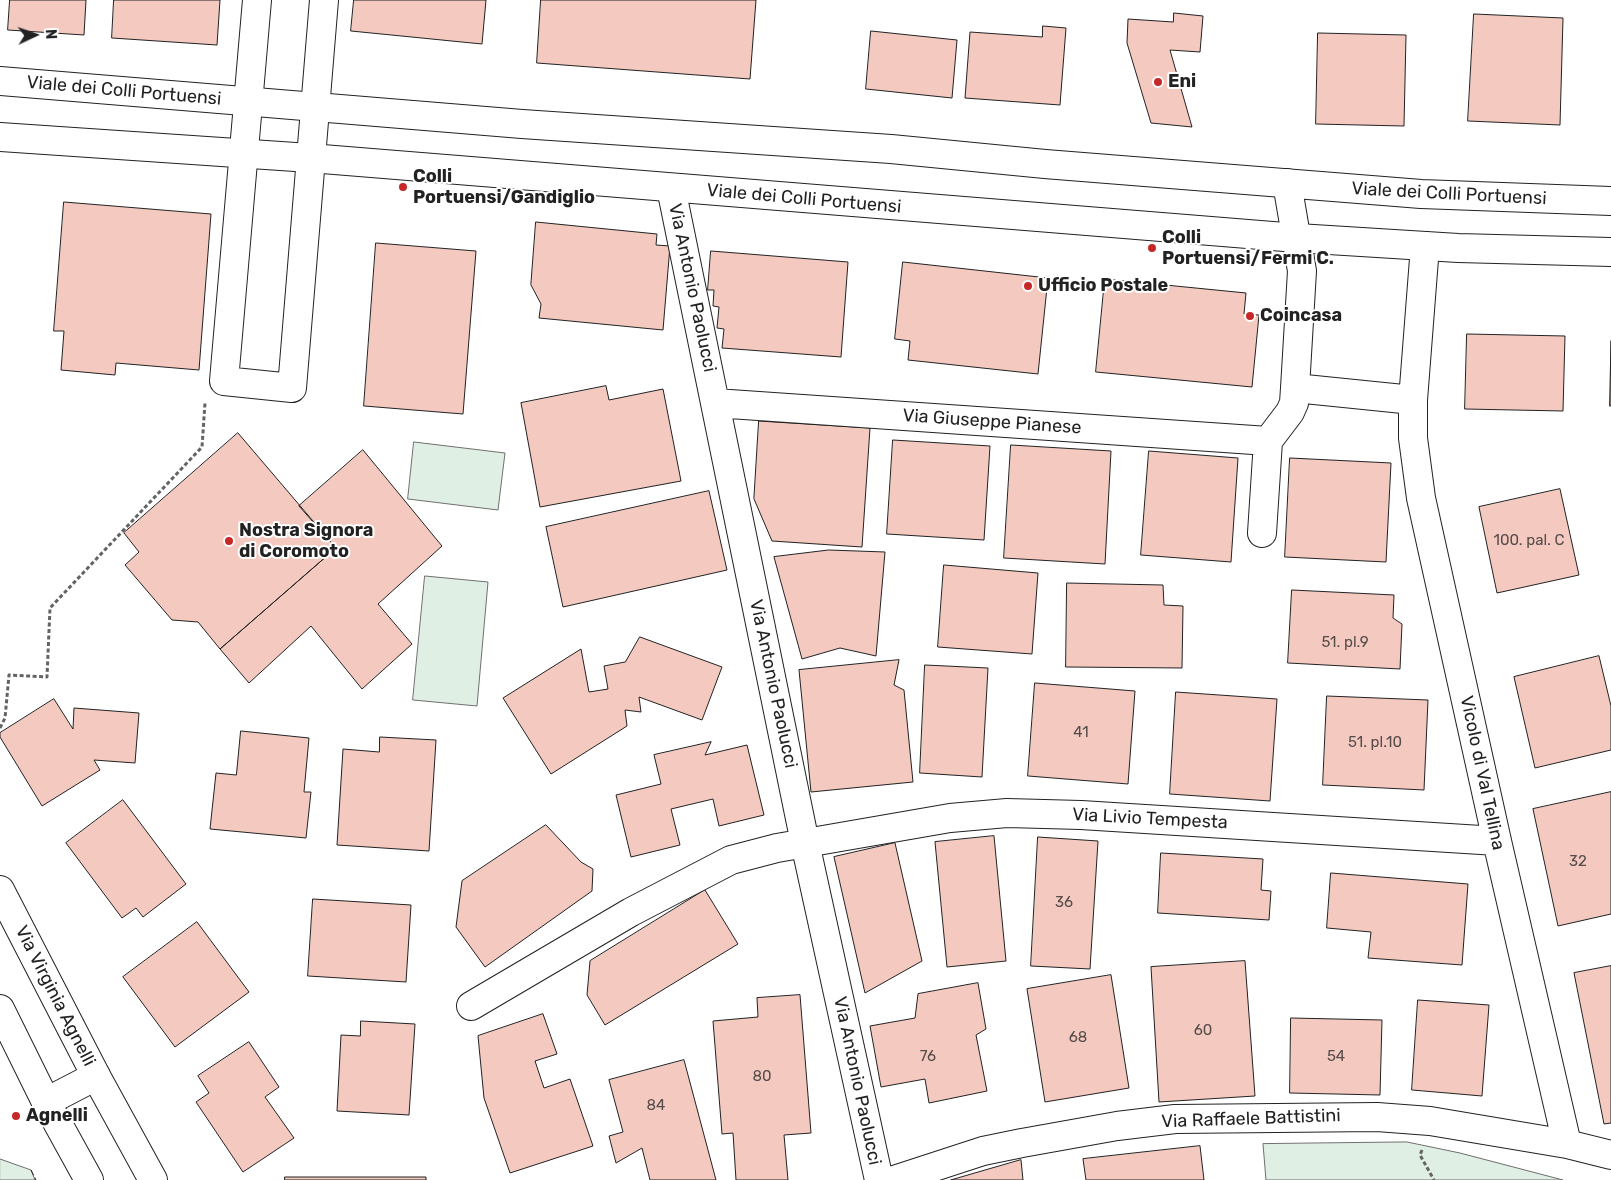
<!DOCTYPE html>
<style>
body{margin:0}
#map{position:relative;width:1611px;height:1180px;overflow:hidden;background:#fff;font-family:Rubik,sans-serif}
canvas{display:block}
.north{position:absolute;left:10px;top:10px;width:50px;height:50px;-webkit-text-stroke:4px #fff;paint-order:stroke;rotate:87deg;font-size:14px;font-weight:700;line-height:20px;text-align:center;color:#222}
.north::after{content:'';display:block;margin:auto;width:18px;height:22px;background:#222;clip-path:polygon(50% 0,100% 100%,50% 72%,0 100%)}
</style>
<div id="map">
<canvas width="1611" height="1180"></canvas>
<div class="north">N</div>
</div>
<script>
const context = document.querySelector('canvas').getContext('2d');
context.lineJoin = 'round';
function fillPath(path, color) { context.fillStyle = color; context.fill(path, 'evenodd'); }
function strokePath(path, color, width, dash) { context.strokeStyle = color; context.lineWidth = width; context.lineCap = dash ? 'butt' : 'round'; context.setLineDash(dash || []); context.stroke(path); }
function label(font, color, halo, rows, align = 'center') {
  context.font = font + ' Rubik,sans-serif'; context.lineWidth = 4; context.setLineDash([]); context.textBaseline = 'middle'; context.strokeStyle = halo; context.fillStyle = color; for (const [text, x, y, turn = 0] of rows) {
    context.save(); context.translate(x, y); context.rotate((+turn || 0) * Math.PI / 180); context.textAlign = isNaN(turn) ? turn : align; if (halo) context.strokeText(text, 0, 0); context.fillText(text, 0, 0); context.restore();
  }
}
const green = new Path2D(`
 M414,442L505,453L498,510L408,499Z
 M425,576L488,582L477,706L413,700Z
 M1407,1142L1460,1153L1563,1180H1266L1263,1144Z
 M0,1159L31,1170L35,1180H0Z`);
fillPath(green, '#e0efe3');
strokePath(green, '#6f6f6f', 1);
const building = new Path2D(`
 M10,0H86L84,35L8,30Z
 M114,0H220L217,45L112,38Z
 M354,0H486L482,44L351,31Z
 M541,0H756L750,79L537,63Z
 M1174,13L1203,16L1200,52L1170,50L1192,127L1151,123L1127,43L1128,19L1173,22Z
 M1474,14L1563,18L1560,125L1468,121Z
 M1043,26L1066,28L1060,105L965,98L970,32L1042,37Z
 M871,31L957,40L952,98L866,89Z
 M1318,33L1406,35L1404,126L1316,124Z
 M64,202L211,214L199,370L116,363L115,375L61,370L64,331H54Z
 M536,222L657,234L656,245L670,246L663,330L539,318L541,304L531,285Z
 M376,243L476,251L463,414L364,406Z
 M711,251L848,262L841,357L722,348L724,329L717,328L719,307L713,306L714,290H708Z
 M903,262L1048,278L1038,374L908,360L910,341L895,339Z
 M1105,279L1246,293L1244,314L1259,315L1252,387L1096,372Z
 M1467,334L1565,336L1563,411L1465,409Z
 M1611,341V406H1610Z
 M606,386L609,400L663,389L681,481L540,507L521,403Z
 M759,421L870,428L862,547L772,541L754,499Z
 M238,433L336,548L220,649L198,622L172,620L125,565L139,552L124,533Z
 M893,440L990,446L984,540L887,534Z
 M1011,445L1111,451L1105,564L1004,558Z
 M363,450L442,546L378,604L412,644L362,689L311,626L249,683L220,649L336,548L299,506Z
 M1149,451L1238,458L1231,562L1141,555Z
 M1290,458L1391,463L1386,562L1285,557Z
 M1560,489L1579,575L1497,593L1479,507Z
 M709,491L727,570L563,607L546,527Z
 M829,550L885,552L876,656L840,648L802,659L774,557Z
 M944,565L1038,573L1032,654L938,647Z
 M1067,583L1163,585L1164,605L1183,606L1182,668L1066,667Z
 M1292,590L1394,595L1393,618L1402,624L1400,669L1288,663Z
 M640,637L722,667L702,720L639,697L641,712L625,710L627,726L551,774L503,698L581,649L589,692L608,689L604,666L625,662Z
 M1599,656L1611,706V750L1535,768L1514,677Z
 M899,660L894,685L904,690L913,782L811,792L799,670Z
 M925,665L988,668L982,777L920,773Z
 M1035,683L1135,691L1128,784L1028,776Z
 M1176,692L1277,699L1270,801L1170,794Z
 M1327,696L1428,700L1424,790L1323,785Z
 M54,699L73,729L74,708L139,713L135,763L94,760L100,770L42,806L0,737V733Z
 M241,731L309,738L304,792H311L306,838L210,829L216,773L236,775Z
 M380,737L436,740L429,851L337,845L343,749L379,752Z
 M711,742L705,755L747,745L764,815L719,826L713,799L671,809L680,845L631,857L616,795L661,784L654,755Z
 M1611,792V914L1558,926L1533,809Z
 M123,800L186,884L143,917L136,908L122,918L66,843Z
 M546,825L581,862L593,869L592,891L485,967L456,927L462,881Z
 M994,836L1006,961L947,967L935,842Z
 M1038,837L1098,841L1090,969L1031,966Z
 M895,843L922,961L865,993L834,857Z
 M1161,853L1263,859L1261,890L1271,891L1269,920L1158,913Z
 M1331,873L1468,884L1462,965L1368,958L1371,932L1327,928Z
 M705,890L738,944L605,1025L587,995L590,961Z
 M313,899L411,905L406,982L308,976Z
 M197,922L249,992L175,1047L123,977Z
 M1245,961L1255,1096L1159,1102L1151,967Z
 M1611,966V1123L1604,1124L1574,973Z
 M1111,975L1129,1088L1045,1102L1027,989Z
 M978,983L986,1029L976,1035L987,1091L929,1103L925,1079L881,1087L870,1026L915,1018L918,994Z
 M800,995L811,1133L784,1135L788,1180H736L733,1133L722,1134L713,1021L758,1017L757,998Z
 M1418,1000L1489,1005L1482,1096L1412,1090Z
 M543,1014L557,1054L535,1061L544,1088L570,1079L593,1146L510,1173L484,1098L478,1036Z
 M1291,1018L1382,1020L1380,1095L1290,1093Z
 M361,1021L415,1024L409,1115L337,1111L341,1035L360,1036Z
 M249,1042L279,1087L265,1097L294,1138L243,1172L196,1102L209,1093L198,1076Z
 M684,1060L716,1180H650L642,1148L616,1163L609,1136L623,1132L609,1080Z
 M1200,1146L1204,1180H1086L1083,1159Z
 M1021,1160L1023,1180H951Z
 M285,1177H426V1180H285Z`);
fillPath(building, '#f3c9c0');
strokePath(building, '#222', 1);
const street = new Path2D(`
 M257,0L224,381L292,388L324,0
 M1287,183L1302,271L1295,388L1413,400
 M671,188L805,843L879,1180
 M1425,246L1413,400V438L1421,498L1497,841L1567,1144
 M715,403L1268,441
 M1262,533L1268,441L1290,412L1294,403L1295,388
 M471,1006L631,912L731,860L777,848L950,818L1007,813L1081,815L1497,841
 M46,1102L96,1076
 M894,1180L983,1151L1022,1143L1117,1126L1175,1119L1377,1117L1430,1121L1567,1144L1611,1155`);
const secondary = new Path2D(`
 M0,890L96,1076L153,1180
 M0,1009L46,1102L89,1180`);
const primary = new Path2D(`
 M0,81L522,124L891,149L1045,164L1421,194L1611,201
 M0,137L310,158L1297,238L1458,248L1611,252`);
strokePath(street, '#222', 30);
strokePath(secondary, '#222', 30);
strokePath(primary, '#222', 30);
strokePath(new Path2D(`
 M0,728L5,718L9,675L47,677L50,608L202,447L205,403
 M1422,1150L1420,1155L1434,1180`), '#646464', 3, [4, 2.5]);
strokePath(street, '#fff', 28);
strokePath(secondary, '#fff', 28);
strokePath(primary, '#fff', 28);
strokePath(new Path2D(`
 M31,1170L36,1180`), '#222', 1, [6, 2.5]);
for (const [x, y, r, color] of [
 [1158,82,5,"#c62828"],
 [403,187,5,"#c62828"],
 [1152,248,5,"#c62828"],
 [1028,286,5,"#c62828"],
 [1250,316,5,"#c62828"],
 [229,541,5,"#c62828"],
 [16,1116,5,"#c62828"]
]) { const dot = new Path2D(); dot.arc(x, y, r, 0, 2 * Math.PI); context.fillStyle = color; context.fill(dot); strokePath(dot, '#fff', 2); }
label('15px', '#564c4a', null, [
 ["100. pal. C",1529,541],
 ["51. pl.9",1345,643],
 ["41",1081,733],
 ["51. pl.10",1375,743],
 ["32",1578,862],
 ["36",1064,903],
 ["60",1203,1031],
 ["68",1078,1038],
 ["76",928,1057],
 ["54",1336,1057],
 ["80",762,1077],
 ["84",656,1106]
]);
label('bold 18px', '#222', '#fff', [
 ["Eni",1168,82],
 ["Colli",413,177],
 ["Portuensi/Gandiglio",413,198],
 ["Colli",1162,238],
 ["Portuensi/Fermi C.",1162,259],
 ["Ufficio Postale",1038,286],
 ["Coincasa",1260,316],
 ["Nostra Signora",239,531],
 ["di Coromoto",239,552],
 ["Agnelli",26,1116]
], 'left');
label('18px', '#222', '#fff', [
 ["Viale dei Colli Portuensi",124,91,5],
 ["Viale dei Colli Portuensi",1449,194,3],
 ["Viale dei Colli Portuensi",804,199,5],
 ["Via Antonio Paolucci",692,288,78],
 ["Via Giuseppe Pianese",992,422,4],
 ["Via Antonio Paolucci",773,684,78],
 ["Vicolo di Val Tellina",1482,773,78],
 ["Via Livio Tempesta",1150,819,3],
 ["Via Virginia Agnelli",55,996,63],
 ["Via Antonio Paolucci",857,1081,78],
 ["Via Raffaele Battistini",1251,1119,-2]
]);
</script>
